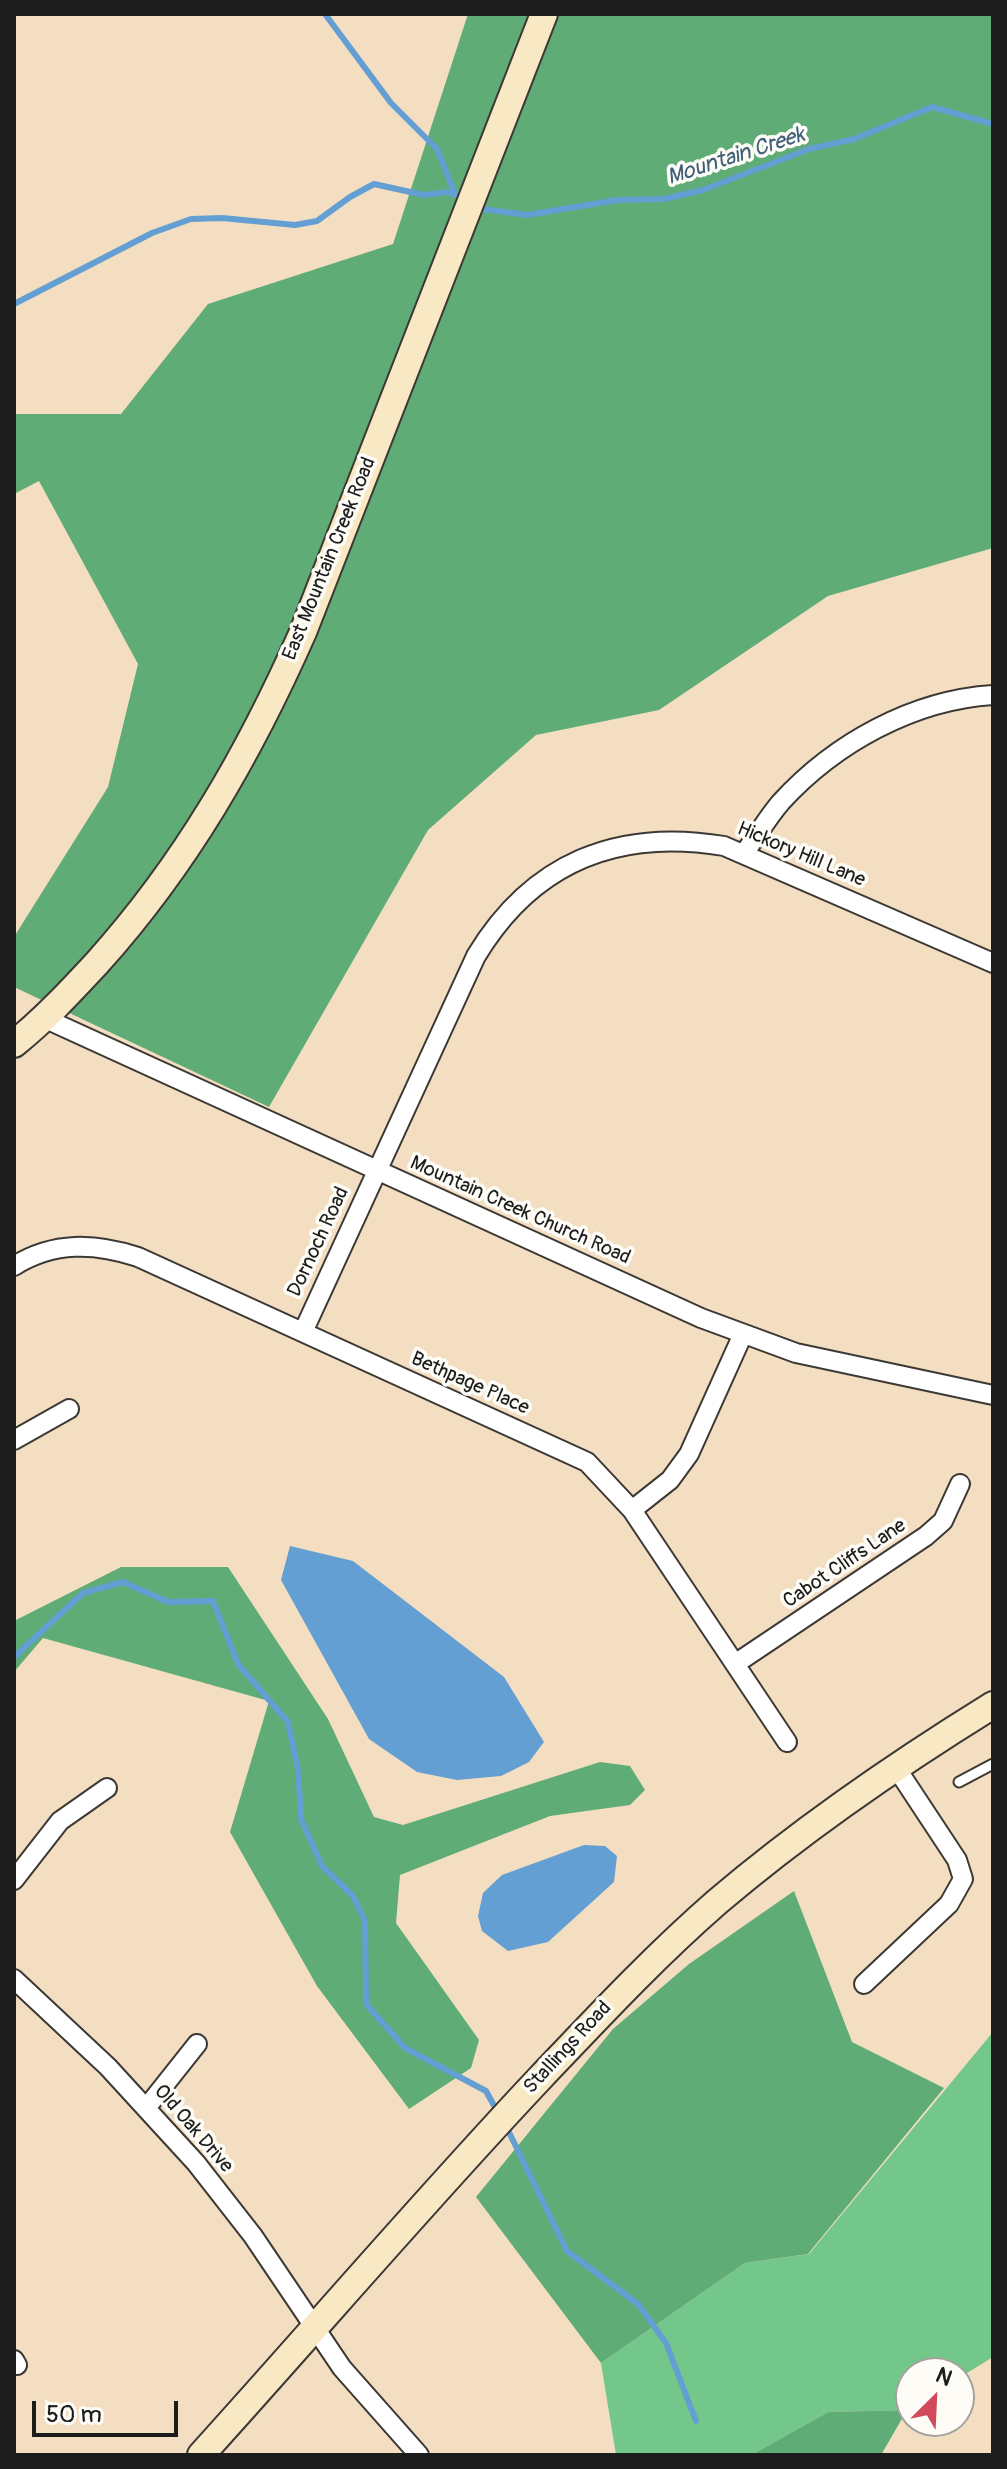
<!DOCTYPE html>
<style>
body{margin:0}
#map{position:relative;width:1007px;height:2469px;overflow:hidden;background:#f3dec2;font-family:Pangolin,sans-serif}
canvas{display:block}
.frame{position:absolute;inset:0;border:16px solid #1c1c1c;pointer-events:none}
.north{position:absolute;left:895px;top:2357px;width:80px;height:80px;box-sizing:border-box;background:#fdfcf7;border:2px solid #a3a29f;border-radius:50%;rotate:24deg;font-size:22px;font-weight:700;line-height:32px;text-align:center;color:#1c1c1c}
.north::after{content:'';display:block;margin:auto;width:28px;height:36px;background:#d1495b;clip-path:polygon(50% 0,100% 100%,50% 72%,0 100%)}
.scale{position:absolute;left:32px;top:2401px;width:146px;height:36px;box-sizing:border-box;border:4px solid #1c1c1c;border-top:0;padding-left:10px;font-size:24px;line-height:28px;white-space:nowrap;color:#1c1c1c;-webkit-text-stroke:6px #fdfcf7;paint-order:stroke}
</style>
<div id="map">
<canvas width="1007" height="2469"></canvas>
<div class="frame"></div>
<div class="north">N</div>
<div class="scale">50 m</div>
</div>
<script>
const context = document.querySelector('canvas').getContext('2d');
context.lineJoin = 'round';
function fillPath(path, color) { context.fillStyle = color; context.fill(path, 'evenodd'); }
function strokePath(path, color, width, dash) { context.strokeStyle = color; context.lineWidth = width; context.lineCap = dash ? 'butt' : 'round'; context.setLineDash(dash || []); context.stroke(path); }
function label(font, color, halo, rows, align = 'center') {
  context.font = font + ' Pangolin,sans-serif'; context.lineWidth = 7; context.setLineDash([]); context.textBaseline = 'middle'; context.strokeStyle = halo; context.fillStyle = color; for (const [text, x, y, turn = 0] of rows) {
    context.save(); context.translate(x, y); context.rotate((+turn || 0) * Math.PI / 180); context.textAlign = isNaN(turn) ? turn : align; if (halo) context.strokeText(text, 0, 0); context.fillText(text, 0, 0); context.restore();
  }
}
fillPath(new Path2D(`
 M993,2032V2357L959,2378V2373H911V2407L907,2410L828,2412L751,2455H616L601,2363L745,2263L809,2254Z`), '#74c78a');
fillPath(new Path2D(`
 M468,14H993V548L828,596L659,710L536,735L428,830L269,1107L14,987V937L108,787L138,664L39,481L14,494V414H121L208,304L393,244Z
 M121,1567H228L328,1719L374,1817L403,1825L600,1762L630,1766L645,1790L630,1805L550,1816L400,1875L396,1923L479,2040L471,2068L409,2109L317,1986L230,1832L269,1701L43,1638L14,1672V1621Z
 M794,1891L852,2042L944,2088L808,2254L745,2263L601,2363L476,2197L613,2029L689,1964Z
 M907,2410L881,2455H751L828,2412Z`), '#5fac76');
fillPath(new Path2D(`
 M290,1546L353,1561L504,1677L544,1742L529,1762L501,1776L457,1780L417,1772L369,1739L281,1580Z
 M584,1845L605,1846L617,1856L614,1882L548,1942L508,1951L482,1931L478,1916L483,1893L502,1875Z`), '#639fd3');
strokePath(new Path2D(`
 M325,14L391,103L437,149L455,194
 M482,209L527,215L617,200L664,199L703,190L809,149L854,139L932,107L993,124
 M14,304L152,233L191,219L222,218L295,225L317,221L350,197L374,184L424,195L447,192L456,195
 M14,1657L83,1593L123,1582L168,1602L213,1601L238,1664L288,1722L298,1770L301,1819L322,1866L353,1896L365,1921L366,2004L405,2048L486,2091L497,2111
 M505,2124L567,2251L638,2304L666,2343L696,2421`), '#639fd3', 6);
const lane = new Path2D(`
 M959,1782L993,1764`);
const street = new Path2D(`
 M745,852C757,836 768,817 781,802C835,743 913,700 993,695
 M46,1019L701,1318L796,1353L993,1395
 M14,1266C54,1241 95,1243 138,1257L587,1462L632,1510L787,1742
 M303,1332L476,956C532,863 617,828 724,846L993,963
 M14,1440L69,1409
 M632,1510L670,1480L689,1454L743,1334
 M735,1664L926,1536L943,1521L960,1484
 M14,1880L60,1821L107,1788
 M14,1979L108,2067L196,2163L253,2236L342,2368L419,2455
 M864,1984L949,1904L963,1879L957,1860L895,1766
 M147,2107L197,2044
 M14,2360L17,2365`);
const secondary = new Path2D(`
 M14,1044C45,1019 70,992 97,963C186,864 249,754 303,632L544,14
 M201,2455C315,2329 425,2200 541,2077C598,2017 655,1956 717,1902C804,1828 896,1765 993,1705`);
strokePath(lane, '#3c3935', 13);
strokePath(street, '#3c3935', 22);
strokePath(secondary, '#3c3935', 30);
strokePath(lane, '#fff', 9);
strokePath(street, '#fff', 18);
strokePath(secondary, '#f8e8c3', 26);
label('20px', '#1c1c1c', '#fdfcf7', [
 ["East Mountain Creek Road",330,559,-68],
 ["Hickory Hill Lane",801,855,23],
 ["Mountain Creek Church Road",520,1211,24],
 ["Dornoch Road",319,1242,-65],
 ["Bethpage Place",470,1384,24],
 ["Cabot Cliffs Lane",845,1564,-34],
 ["Stallings Road",568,2048,-47],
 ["Old Oak Drive",193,2129,49]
]);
label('italic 22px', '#405e78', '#fdfcf7', [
 ["Mountain Creek",736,157,-18]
]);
</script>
